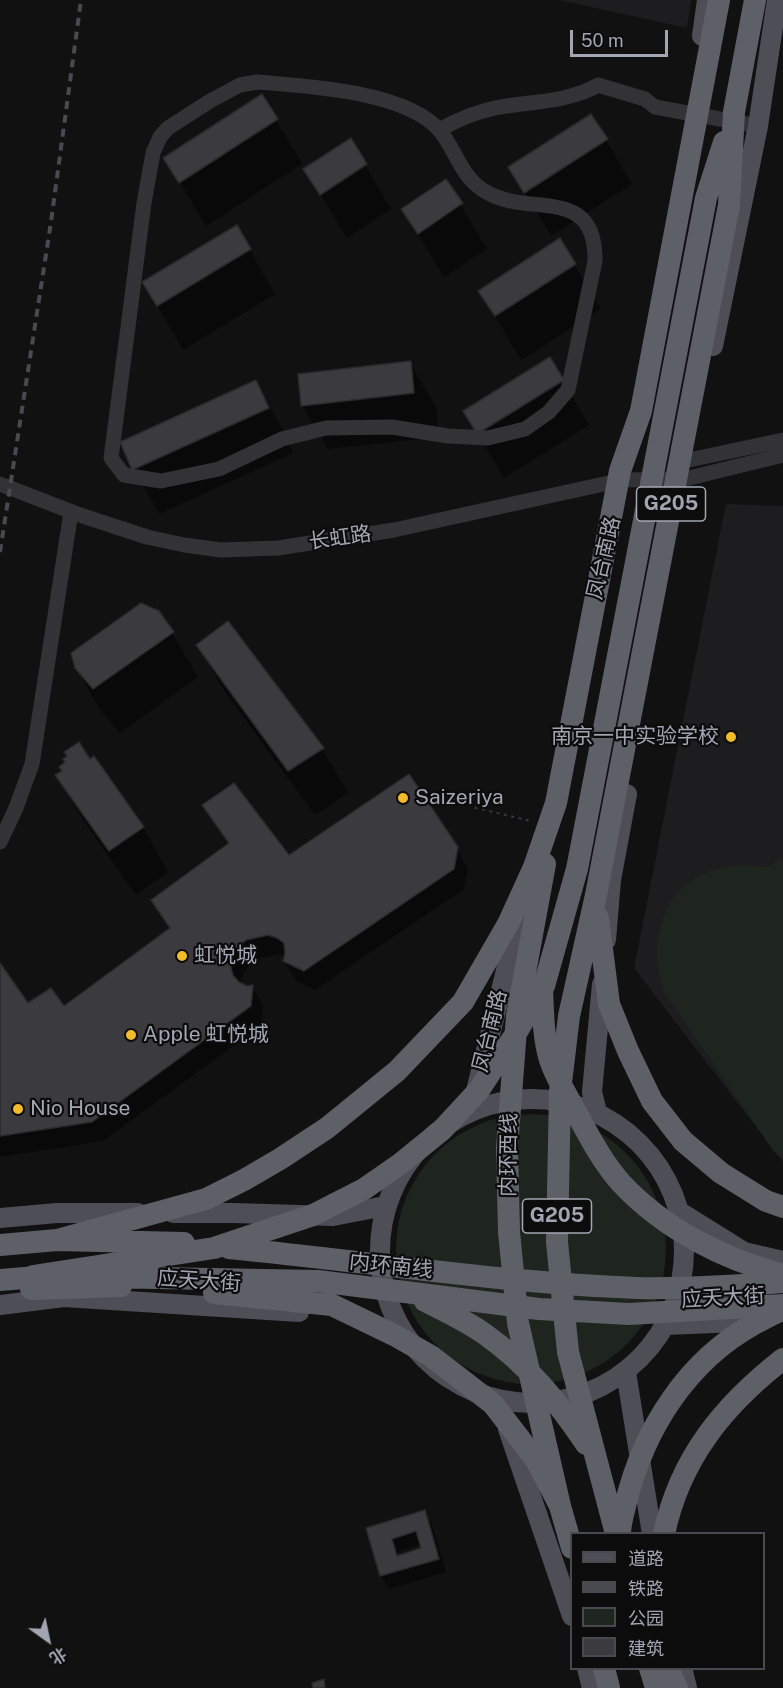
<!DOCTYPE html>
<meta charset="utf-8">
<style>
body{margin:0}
#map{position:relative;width:783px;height:1688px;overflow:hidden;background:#111112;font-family:"Public Sans","Noto Sans SC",sans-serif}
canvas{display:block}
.legend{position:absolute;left:570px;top:1532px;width:195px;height:138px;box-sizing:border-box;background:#0c0c0d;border:2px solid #484a4f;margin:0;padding:8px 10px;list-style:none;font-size:18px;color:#a2a6b3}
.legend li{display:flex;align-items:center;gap:12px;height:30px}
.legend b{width:30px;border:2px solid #484a4f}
.north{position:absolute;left:18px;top:1610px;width:60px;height:60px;-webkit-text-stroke:4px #0c0c0d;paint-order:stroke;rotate:147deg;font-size:16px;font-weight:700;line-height:24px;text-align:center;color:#a2a6b3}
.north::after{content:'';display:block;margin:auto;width:21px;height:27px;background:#a2a6b3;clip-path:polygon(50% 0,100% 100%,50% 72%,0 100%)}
.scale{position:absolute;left:570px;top:30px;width:98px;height:27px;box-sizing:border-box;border:3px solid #a2a6b3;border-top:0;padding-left:8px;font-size:18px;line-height:21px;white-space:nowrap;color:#a2a6b3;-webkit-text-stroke:4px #0c0c0d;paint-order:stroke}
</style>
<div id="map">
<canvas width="783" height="1688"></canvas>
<ul class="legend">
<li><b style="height:8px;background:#4e4f56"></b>道路</li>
<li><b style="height:8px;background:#494a50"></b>铁路</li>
<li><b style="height:16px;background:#1d251e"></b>公园</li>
<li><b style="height:16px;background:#3b3b3f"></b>建筑</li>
</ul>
<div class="north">北</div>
<div class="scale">50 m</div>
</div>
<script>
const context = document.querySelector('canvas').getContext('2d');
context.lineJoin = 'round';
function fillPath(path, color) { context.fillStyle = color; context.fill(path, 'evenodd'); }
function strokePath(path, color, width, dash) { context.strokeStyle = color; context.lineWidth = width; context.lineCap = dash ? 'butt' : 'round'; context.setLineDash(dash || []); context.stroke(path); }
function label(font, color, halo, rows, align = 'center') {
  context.font = font + ' "Public Sans","Noto Sans SC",sans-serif'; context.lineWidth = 4.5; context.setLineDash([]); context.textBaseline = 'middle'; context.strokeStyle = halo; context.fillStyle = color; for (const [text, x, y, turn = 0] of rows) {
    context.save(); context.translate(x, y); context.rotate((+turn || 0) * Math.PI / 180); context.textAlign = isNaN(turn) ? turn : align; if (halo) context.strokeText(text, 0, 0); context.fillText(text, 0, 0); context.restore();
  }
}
fillPath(new Path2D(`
 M559,0H691L687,28Z
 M726,504L783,506V1162L634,968Z`), '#1d1d1f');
fillPath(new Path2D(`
 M780,859L783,863V1159L774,1152L665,993C647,946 660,887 713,870C725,866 738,865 750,866C754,866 759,868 764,867C769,867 775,862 780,859Z
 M396 1249a135 135 0 1 1 270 0a135 135 0 1 1-270 0Z`), '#1d251e');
fillPath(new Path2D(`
 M262,96L302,164L206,226L165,158Z
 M350,140L391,209L347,238L305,169Z
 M606,140L632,184L551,236L510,168Z
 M446,181L487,249L444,277L403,209Z
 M250,250L275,294L183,350L144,283Z
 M575,265L601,309L521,360L480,291Z
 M410,363L436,407L439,437L328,449L302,405Z
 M563,381L589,425L504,478L465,411Z
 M255,382L281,426L293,453L159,514L134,469Z
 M172,633L198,677L120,733L102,713L76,667Z
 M198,645L322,748L348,793L315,815L223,689Z
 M57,776L143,827L168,872L136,895L83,820Z
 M204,806L289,857L456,848L468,868L464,889L315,990L296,981L284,961L286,957L280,954L257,959L246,969L241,979L242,985L252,986L263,1006L261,1026L103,1141L0,1157V965L28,1005L64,1008L171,929L153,900L229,844Z
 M424,1512L432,1525L446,1572L389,1589L381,1576L368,1529ZM422,1544L423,1549L400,1557L398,1552Z`), '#0007');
const building = new Path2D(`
 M262,94L278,119L179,183L163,158Z
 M591,114L608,139L524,193L508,167Z
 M351,138L367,164L320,195L303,169Z
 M446,179L463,203L418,234L401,209Z
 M237,225L251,249L157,306L142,282Z
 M560,238L576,264L495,316L478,291Z
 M550,357L564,380L477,434L463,411Z
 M411,361L414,393L301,406L298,374Z
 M256,380L269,408L132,470L120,442Z
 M141,603L159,611L174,632L93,689L75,668L71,653Z
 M228,621L324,748L288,771L196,645Z
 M79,742L90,759L94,756L144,827L109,851L55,775L62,771L59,767L65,762L63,759L67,756L64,752Z
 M409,774L458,847L454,869L304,971L283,961L285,953L284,943L277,938L268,935L246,940L236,949L231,959V968L233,975L239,982L247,986L253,985L251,1006L92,1122L0,1136V963L28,1003L51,988L64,1006L170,928L151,900L229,843L202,805L234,783L289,855Z
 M425,1510L439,1559L380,1576L366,1528ZM416,1531L421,1548L397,1556L392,1539Z
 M324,1679L325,1688H313L312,1683Z`);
fillPath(building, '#3b3b3f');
strokePath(building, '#2b2b2e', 1.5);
strokePath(new Path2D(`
 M426,800L442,794L476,808L531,821`), '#38393e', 2, [3, 4.5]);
strokePath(new Path2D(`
 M257,82C306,86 407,91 440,131C458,153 461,180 490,194C533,216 596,186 595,261L568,390L549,412L525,429L488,438L448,436L392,427L326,428L282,439L219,469L161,481L124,475L111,458L144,203L153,153L160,137L168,128L210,101L240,85Z
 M439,130C457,120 475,112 495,108C530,101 567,103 598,85L645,99L655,107L758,126
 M689,460L783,440
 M0,484L80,515L147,537L184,545L221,550L278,548L394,530L622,480L685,479L783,455
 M0,842L16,808L32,764L71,512`), '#323237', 15);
strokePath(new Path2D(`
 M702,36L707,0
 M713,346L758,126L777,0
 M606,940L611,880L627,794
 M476,1091L521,910
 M380 1251a152 152 0 1 1 304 0a152 152 0 1 1-304 0Z
 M597,1112L592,1092L602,984
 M680,1212L744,1252L783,1261
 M173,1213H233L333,1216L385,1206
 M0,1218L57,1213H138
 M0,1305L64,1297L299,1312
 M666,1325L762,1321
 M626,1372L652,1534
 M508,1429L572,1616
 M587,1668L592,1688
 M682,1668L687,1688`), '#4e4f56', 20);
strokePath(new Path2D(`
 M545,864L517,1016L507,1148L509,1232L518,1323L560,1506
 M598,918L609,1004L628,1051L652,1101L683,1141L721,1173L766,1201L783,1207
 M542,987C543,1011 543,1037 550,1060C556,1078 568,1097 577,1114C590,1138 603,1163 621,1183C664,1229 723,1259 783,1275
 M57,1240L206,1199L244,1180L280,1159L327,1128L397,1071L463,1002L508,924L534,867L556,803L620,471L641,411L719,0
 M0,1245L57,1240L184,1243
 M229,1248C365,1261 501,1283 637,1288C686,1289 735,1286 783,1282
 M33,1276L214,1248L313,1215L364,1189L400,1164L442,1130L479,1090L515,1035L544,986L577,869L706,198L724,142
 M103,1277L318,1281L539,1309L629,1314L783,1305
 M0,1280L49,1276
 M31,1289L121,1286
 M214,1293L332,1305L394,1335L431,1356L493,1404L536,1460L560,1506L572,1548
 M425,1301C445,1311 467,1321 486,1335C527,1364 558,1402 586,1444
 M616,1534L568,1352L557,1242L560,1091L569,1016L596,895L729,205L734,112L755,0
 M620,1534C620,1523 624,1512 626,1502C644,1429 687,1361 754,1324C764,1319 773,1313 783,1310
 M664,1534C680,1458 724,1405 783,1359
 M604,1668L609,1688
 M650,1668L656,1688
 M668,1668L677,1688`), '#5e6068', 22);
strokePath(new Path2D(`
 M0,552L51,222L81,0`), '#494a50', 4, [8, 6]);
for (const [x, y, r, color] of [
 [731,737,6,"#f2bb2a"],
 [403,798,6,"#f2bb2a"],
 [182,956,6,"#f2bb2a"],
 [131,1035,6,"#f2bb2a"],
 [18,1109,6,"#f2bb2a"]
]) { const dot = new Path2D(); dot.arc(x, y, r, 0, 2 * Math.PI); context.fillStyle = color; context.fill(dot); strokePath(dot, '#0c0c0d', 2); }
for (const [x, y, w] of [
 [671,504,69],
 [557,1216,69]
]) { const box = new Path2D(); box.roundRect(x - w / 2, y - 17, w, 34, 4.5); context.fillStyle = '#0c0c0d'; context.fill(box); strokePath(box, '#a2a6b3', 1.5); }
label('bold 20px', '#a2a6b3', null, [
 ["G205",671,504],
 ["G205",557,1216]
]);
label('21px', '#a2a6b3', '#0c0c0d', [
 ["长虹路",340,538,-8],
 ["凤台南路",604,558,-77],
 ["凤台南路",490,1031,-76],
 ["内环西线",509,1155,-89],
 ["内环南线",391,1266,6],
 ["应天大街",199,1281,4],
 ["应天大街",723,1298,-3]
]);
label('21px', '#a2a6b3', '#0c0c0d', [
 ["南京一中实验学校",719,737,"right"],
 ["Saizeriya",415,798],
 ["虹悦城",194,956],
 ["Apple 虹悦城",143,1035],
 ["Nio House",30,1109]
], 'left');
</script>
